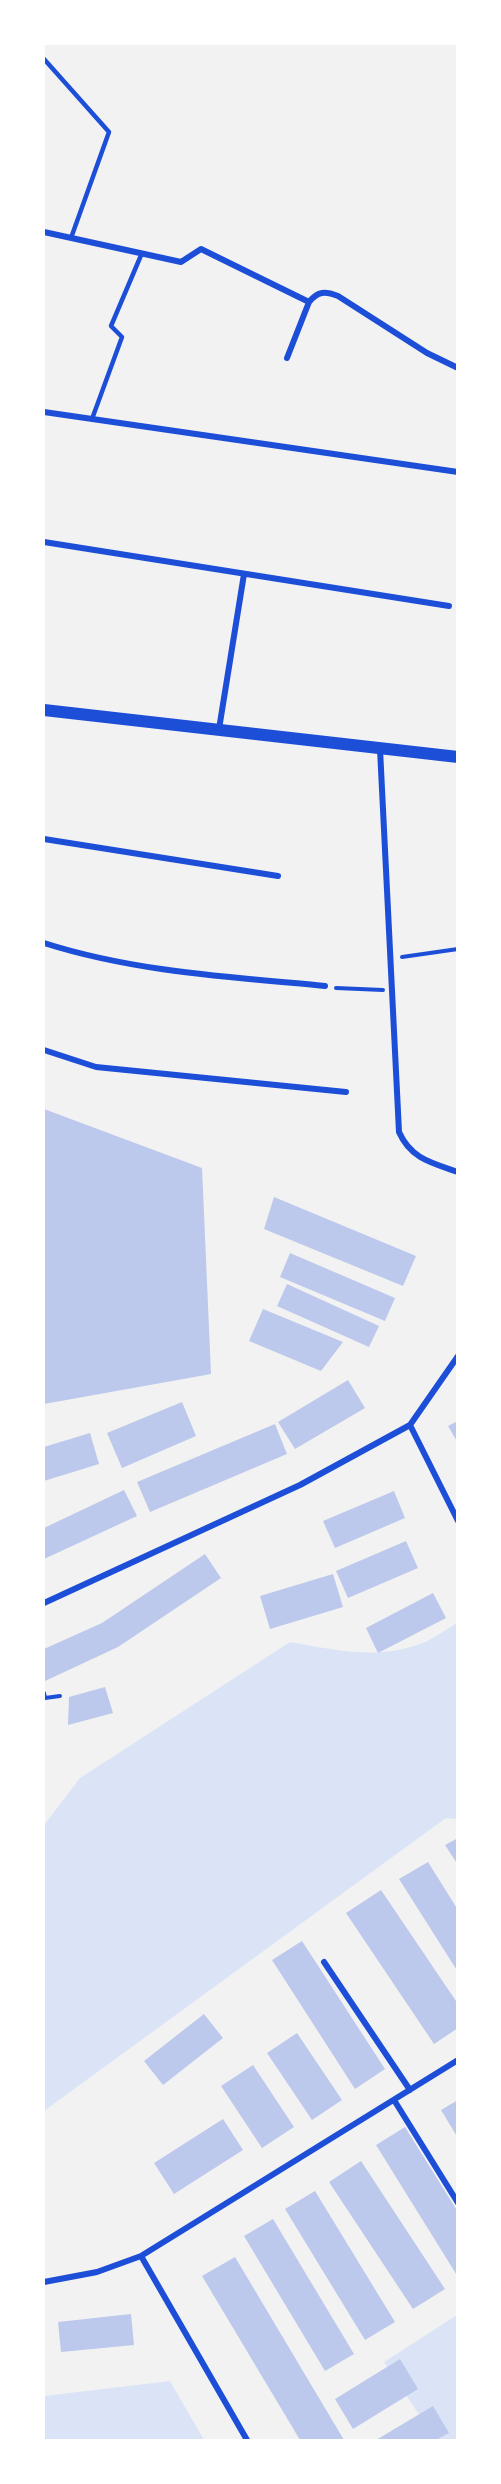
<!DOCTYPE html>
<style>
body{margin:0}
#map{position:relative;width:501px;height:2484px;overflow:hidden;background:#f2f2f2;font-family:"Noto Serif",serif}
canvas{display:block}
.frame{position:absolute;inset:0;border:45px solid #fff;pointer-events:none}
</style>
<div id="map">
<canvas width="501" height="2484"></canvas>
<div class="frame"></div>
</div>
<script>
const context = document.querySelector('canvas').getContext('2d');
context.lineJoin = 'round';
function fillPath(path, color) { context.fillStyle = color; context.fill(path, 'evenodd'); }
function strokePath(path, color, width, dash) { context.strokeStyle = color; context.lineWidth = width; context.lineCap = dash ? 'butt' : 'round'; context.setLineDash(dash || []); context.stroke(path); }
fillPath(new Path2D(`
 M457,1623V1819L446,1818L44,2111V1825L80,1778L290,1642C338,1650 377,1661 425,1642C436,1637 447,1629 457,1623Z
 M457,2315V2440H436L384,2362Z
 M170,2381L204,2440H44V2396Z`), '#dbe4f7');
fillPath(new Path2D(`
 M44,1109L202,1168L211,1374L44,1404Z
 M274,1197L416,1256L403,1286L264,1229Z
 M290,1253L395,1298L385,1321L280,1277Z
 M287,1284L379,1326L369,1347L277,1306Z
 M263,1309L343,1342L321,1371L249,1341Z
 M348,1380L365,1408L295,1449L278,1422Z
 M182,1402L196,1436L122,1468L107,1433Z
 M458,1421V1443L448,1426Z
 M275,1424L287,1454L150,1512L137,1482Z
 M90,1433L99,1464L44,1481V1447Z
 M124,1490L137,1516L44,1559V1528Z
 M394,1491L405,1518L335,1548L323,1521Z
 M406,1541L418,1568L348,1598L336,1571Z
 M205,1554L221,1578L118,1647L45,1681L44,1649L102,1623Z
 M333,1574L343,1607L270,1629L260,1596Z
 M433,1593L446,1618L378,1653L366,1628Z
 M105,1687L113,1713L68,1725L69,1697Z
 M458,1838V1865L445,1845Z
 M428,1862L458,1910V1972L399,1879Z
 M381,1890L458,2004V2028L434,2044L346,1913Z
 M302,1941L385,2069L355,2089L272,1960Z
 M204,2014L223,2038L163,2085L144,2061Z
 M297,2033L342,2100L312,2120L267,2053Z
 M253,2065L294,2127L262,2148L221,2086Z
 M458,2100V2138L441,2110Z
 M223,2119L243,2150L174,2194L154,2163Z
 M405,2127L458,2212V2277L376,2145Z
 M361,2161L445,2289L413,2309L329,2182Z
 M315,2191L395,2322L365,2340L285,2209Z
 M273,2219L354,2354L325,2371L244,2236Z
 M235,2257L344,2440H300L202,2276Z
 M131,2314L134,2345L61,2352L58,2322Z
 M400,2359L418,2389L353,2429L335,2399Z
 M433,2406L449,2433L436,2440H376Z`), '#bdc9ec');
strokePath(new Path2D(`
 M402,957L458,949
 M336,988L383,990
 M44,1693L45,1698L60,1696`), '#1d4ed8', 4);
strokePath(new Path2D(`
 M44,59L109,132L71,238
 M92,419L122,337L111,326L142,253`), '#1d4ed8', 4.5);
strokePath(new Path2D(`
 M44,232L181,262L201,249L309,302
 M287,358L309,302C318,291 325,291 338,296L427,353L458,368
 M44,412L458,472
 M44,542L449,606
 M219,729L244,574
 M380,749L399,1132C411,1159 432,1163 458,1172
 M44,839L278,876
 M44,943C135,972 230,977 325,986
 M44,1050L96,1067L346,1092
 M410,1425L458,1521
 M44,1603L300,1485L410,1425L458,1356
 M324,1962L410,2090
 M394,2100L458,2203
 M141,2256L247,2440
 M44,2282L97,2272L141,2256L458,2060`), '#1d4ed8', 6);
strokePath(new Path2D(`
 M44,710L458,757`), '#1d4ed8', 12);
</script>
